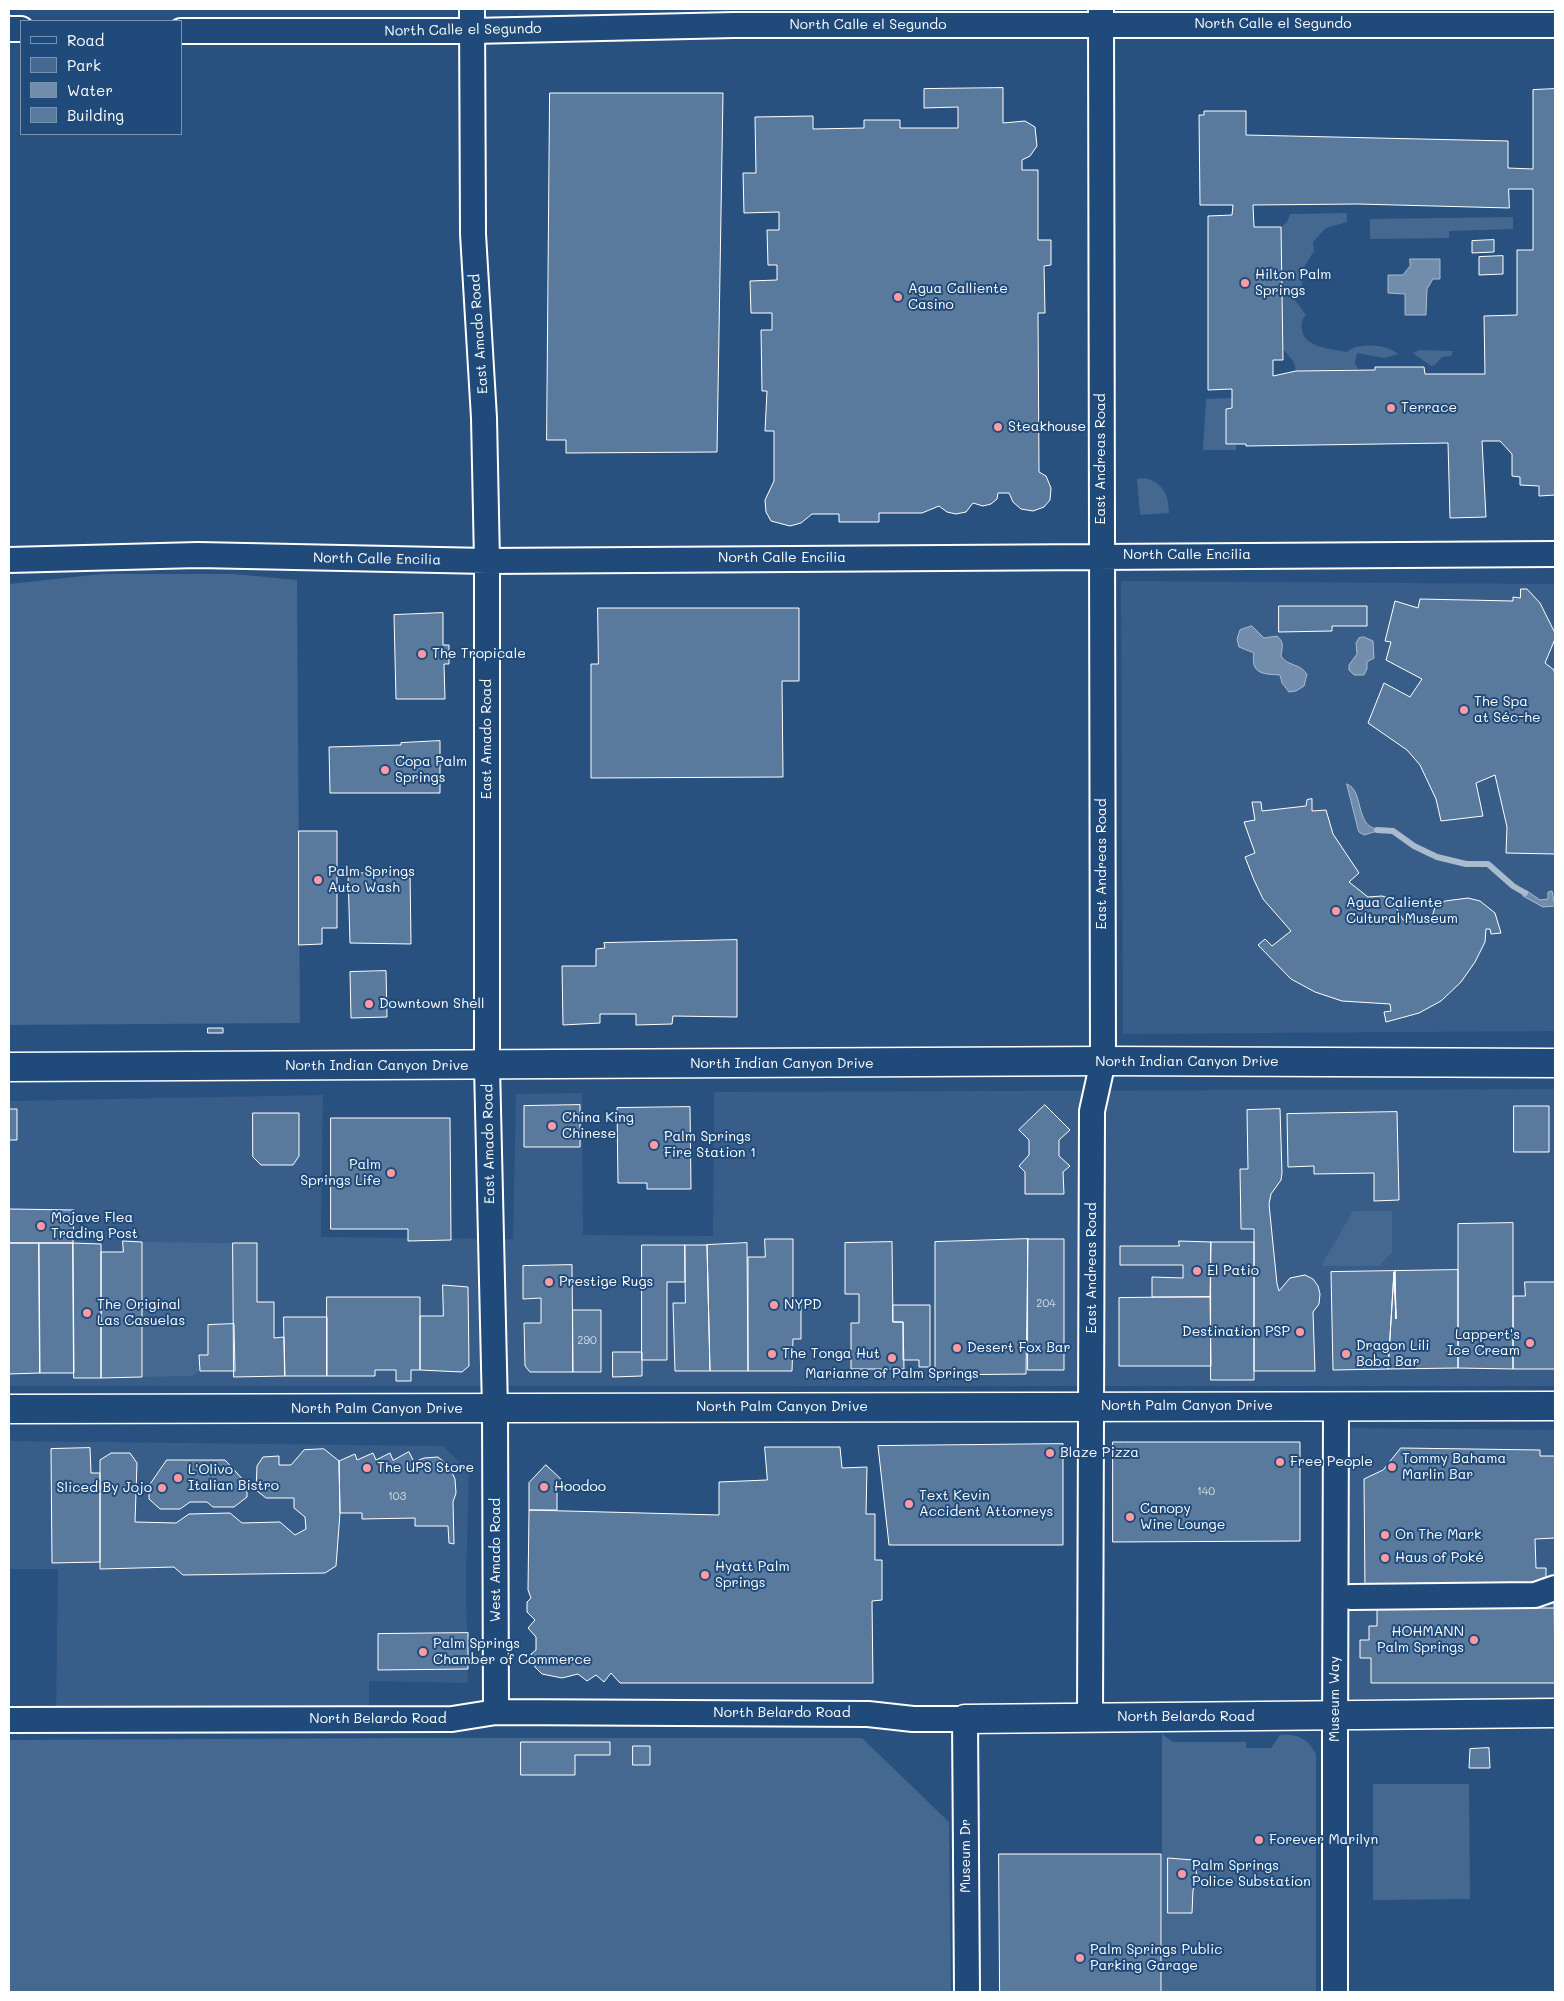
<!DOCTYPE html>
<meta charset="utf-8">
<style>
body{margin:0}
#map{position:relative;width:1564px;height:2001px;overflow:hidden;background:#28517f;font-family:Mali,sans-serif}
canvas{display:block}
.frame{position:absolute;inset:0;border:10px solid #fff;pointer-events:none}
.legend{position:absolute;left:20px;top:20px;width:162px;height:115px;box-sizing:border-box;background:#1f4a7a;border:1px solid #7992af;margin:0;padding:6px 9px;list-style:none;font-size:15px;color:#fff}
.legend li{display:flex;align-items:center;gap:10px;height:25px}
.legend b{width:25px;border:1px solid #7992af}
</style>
<div id="map">
<canvas width="1564" height="2001"></canvas>
<div class="frame"></div>
<ul class="legend">
<li><b style="height:6px;background:#1f4a7a"></b>Road</li>
<li><b style="height:14px;background:#446890"></b>Park</li>
<li><b style="height:14px;background:#718dab"></b>Water</li>
<li><b style="height:14px;background:#5a7a9d"></b>Building</li>
</ul>
</div>
<script>
const context = document.querySelector('canvas').getContext('2d');
context.lineJoin = 'round';
function fillPath(path, color) { context.fillStyle = color; context.fill(path, 'evenodd'); }
function strokePath(path, color, width, dash) { context.strokeStyle = color; context.lineWidth = width; context.lineCap = dash ? 'butt' : 'round'; context.setLineDash(dash || []); context.stroke(path); }
function label(font, color, halo, rows, align = 'center') {
  context.font = font + ' Mali,sans-serif'; context.lineWidth = 4; context.setLineDash([]); context.textBaseline = 'middle'; context.strokeStyle = halo; context.fillStyle = color; for (const [text, x, y, turn = 0] of rows) {
    context.save(); context.translate(x, y); context.rotate((+turn || 0) * Math.PI / 180); context.textAlign = isNaN(turn) ? turn : align; if (halo) context.strokeText(text, 0, 0); context.fillText(text, 0, 0); context.restore();
  }
}
fillPath(new Path2D(`
 M1121,581L1555,584V1031L1123,1034Z
 M1555,1089V1386H9V1101L323,1095L321,1237L513,1239L516,1094L582,1093L583,1235L713,1236L714,1092Z
 M1347,1428L1555,1430V1699H1346Z
 M9,1441L443,1446L469,1471L466,1580L468,1683L369,1681V1706L56,1708L58,1569H9Z`), '#375d88');
fillPath(new Path2D(`
 M1347,213V222L1326,228L1313,242L1314,251L1303,269L1302,285L1291,295L1306,315C1302,319 1301,323 1302,330C1304,348 1333,349 1347,352C1356,342 1389,344 1398,354L1384,358L1357,353L1355,363L1358,369L1296,371L1294,362L1283,349L1281,227L1287,222L1290,214Z
 M1513,217V229L1449,231V238L1370,239V219Z
 M1420,350L1453,351L1451,356L1442,357L1435,365L1431,366L1413,353Z
 M1232,398V408L1226,409V445H1236V450H1203L1206,399Z
 M1145,478C1163,483 1169,495 1169,513L1141,515L1140,513L1137,479Z
 M102,574H234L297,580L300,1023L9,1025V584Z
 M1353,1211H1392V1252L1379,1266H1321Z
 M142,1242L233,1243L234,1324L208,1325V1355H199L200,1371L192,1376L142,1377Z
 M1162,1734L1173,1742H1246V1748H1271L1280,1735C1298,1734 1307,1738 1316,1754V1992H1162Z
 M417,1738H862L949,1822L951,1992H9V1740Z
 M1373,1784H1469L1470,1899L1373,1900Z`), '#446890');
const water = new Path2D(`
 M1410,259H1440V279H1433L1427,289L1426,315H1405V294L1388,293V275H1403L1410,266Z
 M1252,626L1264,638L1277,636C1285,643 1282,647 1281,656C1288,667 1298,662 1307,674L1304,686L1296,691L1289,692L1282,683L1280,675C1265,674 1250,675 1254,653L1239,647L1237,639L1240,630Z
 M1364,637L1373,641L1374,658L1367,662V669L1364,675H1354L1349,670V665L1357,654L1356,643L1359,638Z
 M1347,784C1364,790 1355,826 1377,829V831L1364,835L1359,832Z
 M1527,891L1540,900L1548,899V892L1552,891L1555,906L1543,907L1523,896Z`);
fillPath(water, '#718dab');
strokePath(water, '#aabbcd', 1);
strokePath(new Path2D(`
 M1377,830L1393,831L1414,846L1437,857L1466,864H1488L1513,886L1525,893`), '#aabbcd', 6);
const building = new Path2D(`
 M1003,88V123L1025,121L1035,127L1037,146L1030,156L1022,160V170H1038V240H1051V265L1044,266L1045,313H1038L1039,472L1046,476L1051,488L1050,500L1044,507L1033,511L1021,509L1013,502L1009,493H998L997,499L991,504L983,506L973,503L966,512L956,514L947,512L939,506L922,513H879V522H839V514H812L801,523L790,526L771,521L766,512L765,500L774,481V431H765L767,391H762L761,330H772V313H751L750,281L777,280V265H768L767,230H779V212L744,213L743,173H756L755,117L813,116V129L864,128V120H900V128H958V107L924,108V89Z
 M1555,89V495L1539,496V486L1520,485V477L1512,476V454L1500,441H1482L1486,517L1450,518L1448,443L1246,446V444H1226V409L1232,408V389L1208,390V216L1232,215L1233,205H1200L1199,115H1204V111H1246V135L1508,141V168L1533,169V90ZM1509,189H1533V250H1517V315L1484,316L1485,374H1425L1424,367H1375V370L1296,371L1273,376V360H1283L1281,227H1254L1253,205L1358,204L1509,208Z
 M550,93H723L717,452L566,453V440H547Z
 M1494,240V252L1472,253V241Z
 M1503,256V274L1479,275V257Z
 M1521,589H1527L1540,603L1555,633V639L1545,663L1554,670L1555,677V854L1506,853L1507,827L1495,775L1476,783L1483,816L1441,821L1436,799L1420,765L1407,750L1368,723L1384,683L1410,697L1422,679L1386,660L1391,642L1385,641L1395,601L1418,608L1420,599L1513,601V597L1520,598Z
 M1279,606H1367V626H1332V631L1279,632Z
 M598,608H799V681H782L783,777L591,778V664H598Z
 M443,613V645H449V664H444L445,699H396L394,615Z
 M440,741V793H330L329,747L401,745V743Z
 M1312,799V811L1326,810L1333,834L1359,873L1349,882L1368,897L1382,896L1392,899L1403,920L1430,924L1435,907L1445,901L1468,898L1480,901L1495,913L1501,933L1491,934L1490,929H1486L1485,942L1475,962L1461,982L1441,1001L1419,1013L1386,1022L1384,1012L1391,1011L1390,1004L1342,1001L1315,992L1291,979L1258,945L1265,939L1272,946L1291,931L1263,899L1254,880L1245,857L1255,853L1244,822L1255,820L1252,802H1261L1262,811L1306,806L1307,800Z
 M299,831H337V928H322V944L299,945Z
 M410,871L411,944L350,943L348,874Z
 M737,940V1017L673,1016L672,1024L636,1025V1014H600V1023L563,1025L562,966H596V949L605,948L604,943Z
 M386,971L387,1017L351,1018L350,972Z
 M208,1028H223V1033H208Z
 M580,1105V1147H524V1106Z
 M1045,1105L1070,1130L1059,1140V1156L1070,1166L1063,1172L1064,1194H1025V1172L1019,1166L1029,1155V1140L1019,1130Z
 M1514,1106H1549V1152H1514Z
 M690,1107L691,1189H647V1183H618L617,1108Z
 M9,1109H17V1140H9Z
 M1280,1109L1282,1173L1281,1180L1271,1194L1269,1204L1277,1284L1279,1291L1290,1278L1305,1275L1313,1279L1318,1286L1320,1294L1319,1304L1313,1312L1315,1371H1254V1229H1241L1240,1169H1248L1247,1110Z
 M1397,1112L1399,1200L1374,1201V1173L1314,1174V1166L1288,1167L1287,1114Z
 M253,1113H299V1156L293,1165H261L253,1157Z
 M331,1118H450L451,1240L408,1241V1229H331Z
 M9,1209L74,1210L73,1243H9Z
 M1513,1223V1369L1458,1368V1224Z
 M765,1239H793V1301H801V1339H793L792,1371H748V1257H765Z
 M1028,1239H1064V1370H1028Z
 M1028,1239L1026,1374L935,1375V1242Z
 M123,1241L142,1242V1377L101,1378V1252H123Z
 M1179,1241L1211,1242L1210,1297H1152V1277L1183,1278V1265H1120V1246H1179Z
 M892,1242L893,1322H903L904,1369H851V1323H859V1294H845V1243Z
 M1211,1242H1254V1380H1211Z
 M9,1243H39L40,1373L9,1374Z
 M39,1243H73L74,1373H40Z
 M73,1243L101,1244V1378H74Z
 M233,1243H257V1302H274V1338L284,1337L285,1376L234,1377Z
 M747,1243L748,1371H710L707,1245Z
 M642,1245H685V1282H667V1360H642Z
 M685,1245H707L710,1371H675L673,1303H685Z
 M572,1265L573,1372H530L525,1366L524,1323H541V1298L523,1299V1266Z
 M1458,1270V1368L1388,1369L1394,1272L1396,1319L1395,1271Z
 M1395,1271L1396,1319L1394,1272L1388,1369L1333,1370L1331,1272Z
 M1525,1282H1555V1369H1513V1296H1525Z
 M443,1285L468,1287L469,1366L462,1372L420,1370V1316H443Z
 M327,1297H420V1370H411V1381H396V1370H375V1376H327Z
 M1210,1297L1211,1366H1119V1298Z
 M893,1305H930V1367H919V1360H903V1322H893Z
 M573,1310H601V1372H573Z
 M284,1317H327V1376H285Z
 M234,1324L235,1371H200L199,1355H208V1325Z
 M613,1352H642V1376L613,1377Z
 M1113,1442H1300V1541L1113,1542Z
 M1063,1444V1545H889L878,1446Z
 M765,1447H840L842,1468L867,1467L866,1514H875V1560H882V1600L872,1601L873,1683H620L611,1673L604,1682L596,1675L587,1681L578,1674L562,1678L542,1674L535,1667L531,1654L536,1650V1637L528,1628L535,1620L527,1612V1602L531,1598L528,1590L529,1510L719,1515V1482L767,1480Z
 M90,1448L91,1473H100V1562L52,1563L51,1449Z
 M1401,1448L1540,1450V1456H1555V1538L1535,1539L1536,1568H1546V1578H1542L1543,1584L1365,1591L1364,1479L1383,1470Z
 M324,1449L339,1461L340,1513L336,1566L325,1573L183,1575L174,1567L100,1569V1460L111,1453H130L137,1463L135,1522L176,1523L189,1514L230,1513L242,1523L280,1522L295,1535L306,1529L305,1517L294,1508V1498H266L256,1490L257,1466L263,1457L279,1456V1465H291L304,1450Z
 M409,1452L414,1462L424,1458L438,1457L449,1466L455,1479L456,1493L453,1502L454,1544L449,1543L448,1526H415V1518L362,1519V1513H340L339,1461L355,1454L357,1460L373,1453L376,1460L390,1453L393,1460Z
 M167,1460H225L247,1484V1497L234,1507H213L207,1502H190L180,1509H160L149,1499V1486Z
 M546,1465L564,1482L557,1490V1510H529V1483Z
 M1554,1590L1555,1683H1371V1658H1360V1640H1369V1626H1377V1608H1554Z
 M468,1633V1669L378,1670V1634Z
 M521,1742H610V1755H575V1775H521Z
 M633,1746H650V1765H633Z
 M1489,1748L1490,1768H1469L1470,1749Z
 M999,1854H1161V1992H1000Z
 M1168,1858L1193,1860L1198,1878L1193,1890L1192,1913H1168Z`);
fillPath(building, '#5a7a9d');
strokePath(building, '#fff', 1);
const street = new Path2D(`
 M472,9L473,234L484,418L487,561V1066L495,1409L496,1712
 M9,29H21
 M181,31H472L734,25H1555
 M9,560L198,555L487,561L1555,554
 M1351,1597L1535,1595L1555,1588
 M1090,1718L1092,1111L1103,1061L1101,9
 M9,1720L452,1719L496,1712L868,1714L913,1719H965L967,1992
 M1335,1750L1336,1406
 M1335,1992V1734`);
const secondary = new Path2D(`
 M965,1719L1555,1713`);
const primary = new Path2D(`
 M9,1067L1103,1061L1555,1063
 M9,1409L1555,1406`);
strokePath(street, '#fff', 28);
strokePath(secondary, '#fff', 31);
strokePath(primary, '#fff', 31);
strokePath(street, '#1f4a7a', 24);
strokePath(secondary, '#1f4a7a', 28);
strokePath(primary, '#1f4a7a', 28);
for (const [x, y, r, color] of [
 [1245,283,5,"#ff9aa2"],
 [898,297,5,"#ff9aa2"],
 [1391,408,5,"#ff9aa2"],
 [998,427,5,"#ff9aa2"],
 [422,654,5,"#ff9aa2"],
 [1464,710,5,"#ff9aa2"],
 [385,770,5,"#ff9aa2"],
 [318,880,5,"#ff9aa2"],
 [1336,911,5,"#ff9aa2"],
 [369,1004,5,"#ff9aa2"],
 [552,1126,5,"#ff9aa2"],
 [654,1145,5,"#ff9aa2"],
 [391,1173,5,"#ff9aa2"],
 [41,1226,5,"#ff9aa2"],
 [1197,1271,5,"#ff9aa2"],
 [549,1282,5,"#ff9aa2"],
 [774,1305,5,"#ff9aa2"],
 [87,1313,5,"#ff9aa2"],
 [1300,1332,5,"#ff9aa2"],
 [1530,1343,5,"#ff9aa2"],
 [957,1348,5,"#ff9aa2"],
 [772,1354,5,"#ff9aa2"],
 [1346,1354,5,"#ff9aa2"],
 [892,1358,5,"#ff9aa2"],
 [1050,1453,5,"#ff9aa2"],
 [1280,1462,5,"#ff9aa2"],
 [1392,1467,5,"#ff9aa2"],
 [367,1468,5,"#ff9aa2"],
 [178,1478,5,"#ff9aa2"],
 [544,1487,5,"#ff9aa2"],
 [162,1488,5,"#ff9aa2"],
 [909,1504,5,"#ff9aa2"],
 [1130,1517,5,"#ff9aa2"],
 [1385,1535,5,"#ff9aa2"],
 [1385,1558,5,"#ff9aa2"],
 [705,1575,5,"#ff9aa2"],
 [1474,1640,5,"#ff9aa2"],
 [423,1652,5,"#ff9aa2"],
 [1259,1840,5,"#ff9aa2"],
 [1182,1874,5,"#ff9aa2"],
 [1080,1958,5,"#ff9aa2"]
]) { const dot = new Path2D(); dot.arc(x, y, r, 0, 2 * Math.PI); context.fillStyle = color; context.fill(dot); strokePath(dot, '#1f4a7a', 2); }
label('11px', '#d6dee6', null, [
 ["204",1046,1304],
 ["290",587,1341],
 ["140",1206,1492],
 ["103",397,1497]
]);
label('14px', '#fff', '#1f4a7a', [
 ["North Calle el Segundo",1273,24],
 ["North Calle el Segundo",868,25],
 ["North Calle el Segundo",463,30,-1],
 ["East Amado Road",479,334,-94],
 ["East Andreas Road",1101,459,-90],
 ["North Calle Encilia",1187,555],
 ["North Calle Encilia",782,558],
 ["North Calle Encilia",377,559,1],
 ["East Amado Road",487,739,-90],
 ["East Andreas Road",1102,864,-90],
 ["North Indian Canyon Drive",1187,1062],
 ["North Indian Canyon Drive",782,1064],
 ["North Indian Canyon Drive",377,1066],
 ["East Amado Road",489,1144,-91],
 ["East Andreas Road",1092,1268,-90],
 ["North Palm Canyon Drive",1187,1406],
 ["North Palm Canyon Drive",782,1407],
 ["North Palm Canyon Drive",377,1409],
 ["West Amado Road",496,1560,-90],
 ["Museum Way",1335,1699,-90],
 ["North Belardo Road",782,1713],
 ["North Belardo Road",1186,1717],
 ["North Belardo Road",378,1719],
 ["Museum Dr",966,1856,-90]
]);
label('14px', '#fff', '#1f4a7a', [
 ["Hilton Palm",1255,275],
 ["Springs",1255,291],
 ["Agua Calliente",908,289],
 ["Casino",908,305],
 ["Terrace",1401,408],
 ["Steakhouse",1008,427],
 ["The Tropicale",432,654],
 ["The Spa",1474,702],
 ["at Séc-he",1474,718],
 ["Copa Palm",395,762],
 ["Springs",395,778],
 ["Palm Springs",328,872],
 ["Auto Wash",328,888],
 ["Agua Caliente",1346,903],
 ["Cultural Museum",1346,919],
 ["Downtown Shell",379,1004],
 ["China King",562,1118],
 ["Chinese",562,1134],
 ["Palm Springs",664,1137],
 ["Fire Station 1",664,1153],
 ["Palm",381,1165,"right"],
 ["Springs Life",381,1181,"right"],
 ["Mojave Flea",51,1218],
 ["Trading Post",51,1234],
 ["El Patio",1207,1271],
 ["Prestige Rugs",559,1282],
 ["The Original",97,1305],
 ["Las Casuelas",97,1321],
 ["NYPD",784,1305],
 ["Destination PSP",1290,1332,"right"],
 ["Lappert's",1520,1335,"right"],
 ["Ice Cream",1520,1351,"right"],
 ["Dragon Lili",1356,1346],
 ["Boba Bar",1356,1362],
 ["Desert Fox Bar",967,1348],
 ["The Tonga Hut",782,1354],
 ["Marianne of Palm Springs",892,1374,"center"],
 ["Blaze Pizza",1060,1453],
 ["Tommy Bahama",1402,1459],
 ["Marlin Bar",1402,1475],
 ["Free People",1290,1462],
 ["The UPS Store",377,1468],
 ["L'Olivo",188,1470],
 ["Italian Bistro",188,1486],
 ["Hoodoo",554,1487],
 ["Sliced By Jojo",152,1488,"right"],
 ["Text Kevin",919,1496],
 ["Accident Attorneys",919,1512],
 ["Canopy",1140,1509],
 ["Wine Lounge",1140,1525],
 ["On The Mark",1395,1535],
 ["Haus of Poké",1395,1558],
 ["Hyatt Palm",715,1567],
 ["Springs",715,1583],
 ["HOHMANN",1464,1632,"right"],
 ["Palm Springs",1464,1648,"right"],
 ["Palm Springs",433,1644],
 ["Chamber of Commerce",433,1660],
 ["Forever Marilyn",1269,1840],
 ["Palm Springs",1192,1866],
 ["Police Substation",1192,1882],
 ["Palm Springs Public",1090,1950],
 ["Parking Garage",1090,1966]
], 'left');
</script>
